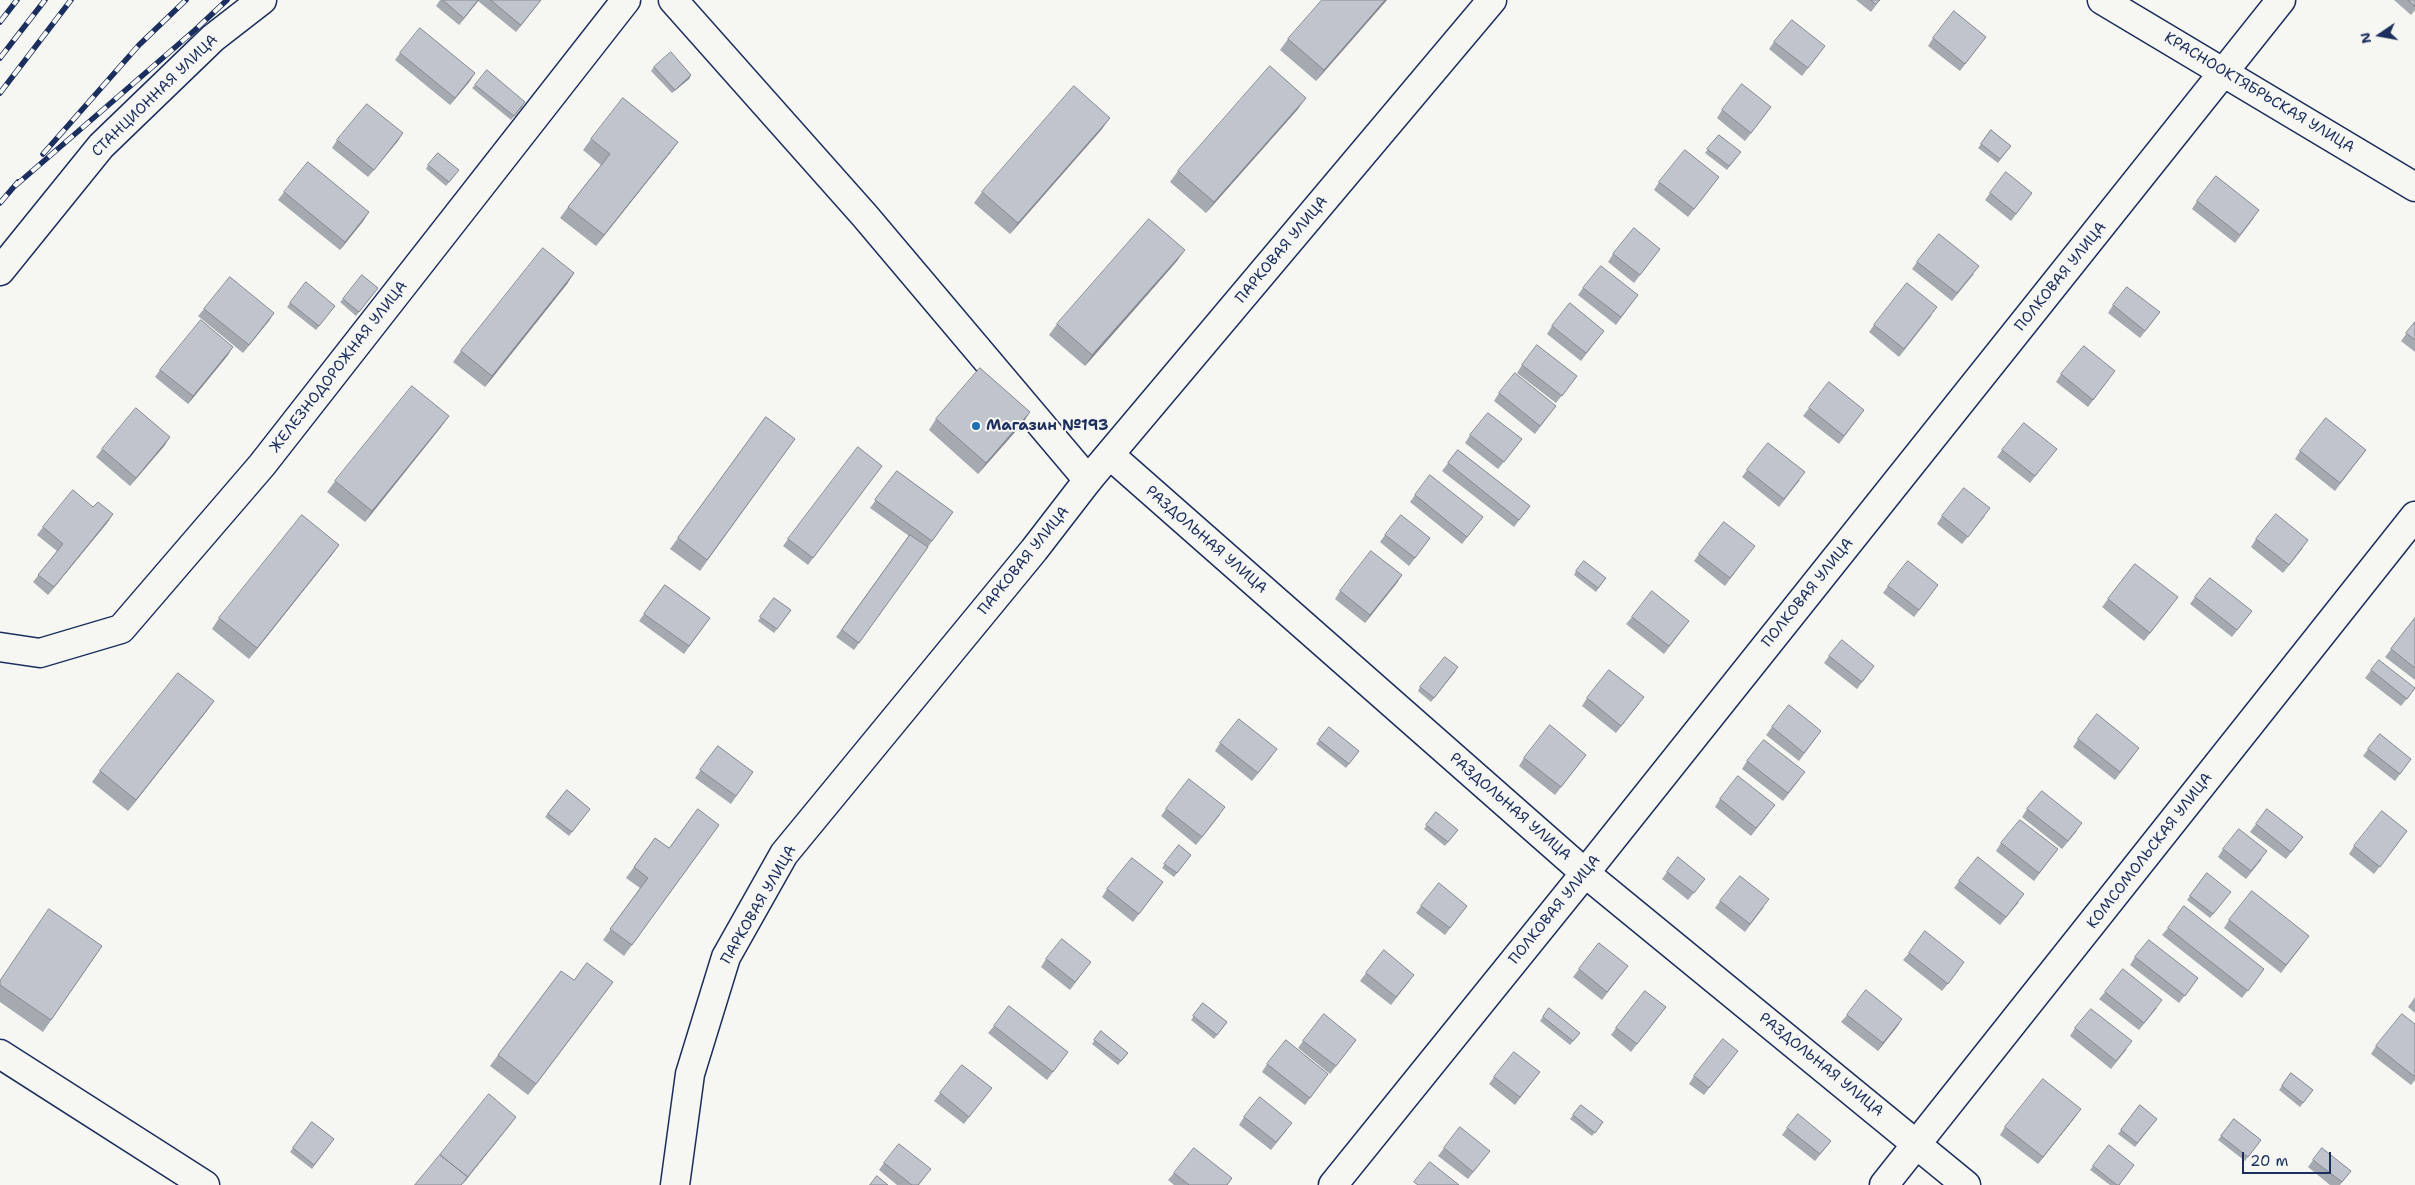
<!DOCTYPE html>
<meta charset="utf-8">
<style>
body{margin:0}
#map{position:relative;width:2415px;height:1185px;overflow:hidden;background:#f6f6f2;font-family:"Shantell Sans",sans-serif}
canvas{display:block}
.north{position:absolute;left:2355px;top:10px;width:50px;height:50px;-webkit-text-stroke:4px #f6f6f2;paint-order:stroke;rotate:258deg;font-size:14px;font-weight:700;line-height:20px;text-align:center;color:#1b2f5e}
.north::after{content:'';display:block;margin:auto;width:18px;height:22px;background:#1b2f5e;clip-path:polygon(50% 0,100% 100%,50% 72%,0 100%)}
.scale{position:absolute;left:2242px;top:1152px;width:89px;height:22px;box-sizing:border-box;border:2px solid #1b2f5e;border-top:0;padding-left:6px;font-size:15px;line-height:18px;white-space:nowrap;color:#1b2f5e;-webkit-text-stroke:4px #f6f6f2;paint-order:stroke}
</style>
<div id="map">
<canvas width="2415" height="1185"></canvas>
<div class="north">N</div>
<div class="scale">20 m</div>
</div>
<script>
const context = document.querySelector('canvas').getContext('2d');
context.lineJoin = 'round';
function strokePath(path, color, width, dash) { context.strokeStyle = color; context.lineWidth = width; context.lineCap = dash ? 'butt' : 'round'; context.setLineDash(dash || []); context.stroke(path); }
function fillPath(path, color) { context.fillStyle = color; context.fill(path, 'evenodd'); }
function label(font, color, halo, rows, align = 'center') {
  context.font = font + ' "Shantell Sans",sans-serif'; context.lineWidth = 4; context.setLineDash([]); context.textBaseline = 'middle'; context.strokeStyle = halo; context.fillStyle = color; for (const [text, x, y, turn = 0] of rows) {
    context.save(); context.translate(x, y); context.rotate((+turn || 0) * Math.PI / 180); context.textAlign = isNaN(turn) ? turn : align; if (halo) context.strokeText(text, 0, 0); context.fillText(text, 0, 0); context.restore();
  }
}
const minor = new Path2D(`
 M673,0L865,216L1088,480
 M0,271L101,146L213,38L262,0
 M1110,455L1585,873L1966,1185
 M0,647L40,653L121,629L262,465L626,0
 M0,1054L205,1185
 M1333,1185L1585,873L2281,0
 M1884,1185L2415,516`);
const major = new Path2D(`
 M2102,0L2415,187
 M675,1185L690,1074L726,957L784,854L1034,550L1088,480L1492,0`);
strokePath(minor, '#1b2f5e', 31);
strokePath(major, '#1b2f5e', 31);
strokePath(minor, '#f6f6f2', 28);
strokePath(major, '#f6f6f2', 28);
const rail = new Path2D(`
 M0,22L17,0
 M0,58L45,0
 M0,93L71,0
 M43,154L139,45L186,0
 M15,186L195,30L227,0
 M0,203L18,182`);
strokePath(rail, '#1b2f5e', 5.5);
strokePath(rail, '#f6f6f2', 4, [11]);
fillPath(new Path2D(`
 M440,0H541L516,32L478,1L459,25L436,6Z
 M1387,0L1316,81L1280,50L1288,39Z
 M1856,0H1880L1871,12Z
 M2394,0H2415V10L2411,15Z
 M1986,37L1960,71L1928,46L1933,38Z
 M1774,42L1819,54L1802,76L1769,49Z
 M400,53L470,81L450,105L395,60Z
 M654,67L691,75L689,79L672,93L651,71Z
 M475,85L523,106L511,120L472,88Z
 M1298,109L1206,213L1170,182L1178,171Z
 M1722,110L1766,114L1745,141L1717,118Z
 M1102,129L1010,234L974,203L982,192Z
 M1991,130L2011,146L1998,163L1978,148Z
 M1719,135L1741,152L1727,170L1705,153Z
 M591,139L678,142L670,153L596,246L560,218L568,207L601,165L583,150Z
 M337,140L398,141L368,177L332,148Z
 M428,165L456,174L446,186L426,169Z
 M1719,177L1688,217L1654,190L1659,182Z
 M284,192L364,220L340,250L278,200Z
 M1990,193H2032L2011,221L1985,200Z
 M2197,201L2254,218L2235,243L2192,209Z
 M1660,249L1634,283L1608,262L1613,254Z
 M1177,261L1085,366L1049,335L1057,324Z
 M1917,262L1974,274L1952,301L1912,269Z
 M574,273L567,284L485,387L453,362L461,351Z
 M378,288L356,316L340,302L343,299Z
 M1583,288L1638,295L1616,325L1578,295Z
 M290,303L335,306L316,330L287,307Z
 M2113,305L2154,320L2140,338L2108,313Z
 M204,309L274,313L243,353L198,316Z
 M1932,315L1899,357L1869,332L1874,325Z
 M2415,322V352L2401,341Z
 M1552,326L1604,331L1581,361L1547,334Z
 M228,355L188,404L155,377L160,370Z
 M1522,365L1577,376L1556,403L1517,373Z
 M2061,374L2110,378L2088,407L2056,382Z
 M1499,393L1556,406L1535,434L1494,401Z
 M1809,408L1864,410L1839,444L1803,416Z
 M449,416L441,427L365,522L327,492L335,481Z
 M766,417L795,439L700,571L670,549Z
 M936,419L1023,423L978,474L929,430Z
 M1470,435L1522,439L1498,469L1465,443Z
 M165,445L130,486L96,457L102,449Z
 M1458,450L1530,506L1514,527L1442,471Z
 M2002,450L2051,456L2030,483L1997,457Z
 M2366,450L2335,491L2295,459L2300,451Z
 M882,466L808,565L783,546L788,539Z
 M1747,470L1800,480L1779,507L1742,477Z
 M897,471L953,512L854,650L836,637L909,536L870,508Z
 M1415,495L1483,517L1462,544L1410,502Z
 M93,507L113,514L48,595L33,582L57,551L37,535L43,527Z
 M1942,516H1985L1962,544L1937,524Z
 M1385,535L1430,538L1409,566L1380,542Z
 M2256,539L2303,548L2283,573L2251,547Z
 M339,545L331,556L249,659L212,629L219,618Z
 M1699,554H1749L1725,586L1694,561Z
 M1576,571L1606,578L1596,592L1574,575Z
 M1402,575L1365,623L1335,599L1340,591Z
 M665,585L710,618L684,654L639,621Z
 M1888,586L1933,592L1914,617L1883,593Z
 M2195,597L2252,611L2232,637L2190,604Z
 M774,598L791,610L774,633L758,621Z
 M2108,599L2172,605L2144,641L2102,607Z
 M1632,617L1689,621L1664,654L1626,624Z
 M2415,618V680L2385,657Z
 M1829,656L1869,673L1857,689L1824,663Z
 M2371,670L2409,696L2401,706L2365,678Z
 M1456,671L1431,702L1418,691L1420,687Z
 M1587,698L1639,704L1616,733L1582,706Z
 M214,701L206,712L128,811L92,782L100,771Z
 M1329,727L1359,751L1346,768L1316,744Z
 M1772,727L1816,738L1799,761L1766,735Z
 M2078,739L2134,755L2115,780L2073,747Z
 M1220,743L1272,756L1252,781L1215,751Z
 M718,746L753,772L731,804L695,778Z
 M2368,749L2411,759L2395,781L2363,756Z
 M1524,758L1581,762L1555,795L1519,766Z
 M1747,761L1800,779L1783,801L1742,769Z
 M567,790L590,809L569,836L545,817Z
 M1720,799L1769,813L1751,836L1715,807Z
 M1166,809L1220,815L1196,845L1161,816Z
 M2027,809L2077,831L2062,849L2022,817Z
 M1436,812L1458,830L1445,846L1424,829Z
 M2256,824L2303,837L2286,859L2250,832Z
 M719,825L624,956L603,940L640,888L626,878L655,838L669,848Z
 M2407,831L2374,874L2349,854L2354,846Z
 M2001,843L2058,849L2034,881L1996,851Z
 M1179,845L1191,855L1174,877L1162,868Z
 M2223,849L2262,859L2246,879L2218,857Z
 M1667,872L1705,879L1688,900L1662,879Z
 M2207,873L2228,896L2210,918L2187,900Z
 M1959,881L2019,902L2000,925L1954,888Z
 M1163,882L1133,922L1102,897L1107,889Z
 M1720,901L1764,907L1745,932L1715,908Z
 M1421,906H1467L1445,935L1416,913Z
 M2229,920L2304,943L2281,973L2224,928Z
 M2168,928L2264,969L2242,998L2162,935Z
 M102,946L43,1032L0,1002V980Z
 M1909,953L1959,970L1942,991L1903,960Z
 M2135,957L2198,978L2179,1003L2130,965Z
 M1046,959L1091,962L1070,990L1041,967Z
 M1628,966L1602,1000L1573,977L1579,969Z
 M1366,973L1409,982L1391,1005L1360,981Z
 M574,980L613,982L528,1095L490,1066L498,1055Z
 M2105,992L2157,1008L2139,1030L2099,999Z
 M2415,997V1013L2408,1007Z
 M1203,1003L1227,1022L1214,1039L1191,1020Z
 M1666,1007L1631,1052L1611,1035L1616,1028Z
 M1549,1008L1580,1033L1570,1045L1540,1021Z
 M1847,1015L1902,1019L1878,1051L1841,1022Z
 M2415,1024V1080L2411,1085L2371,1054L2376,1046Z
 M994,1026L1068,1052L1047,1080L988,1033Z
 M2075,1028L2127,1049L2111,1069L2070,1036Z
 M1101,1031L1128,1053L1118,1065L1092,1044Z
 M1356,1040L1330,1074L1298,1048L1303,1041Z
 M1732,1058L1704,1095L1689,1084L1694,1076Z
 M1267,1064L1328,1074L1305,1105L1262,1072Z
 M2291,1073L2313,1090L2300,1107L2279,1090Z
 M1494,1077L1534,1080L1515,1105L1489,1084Z
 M940,1093L986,1095L964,1124L934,1101Z
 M1581,1105L1603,1122L1592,1136L1570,1119Z
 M2140,1105L2157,1119L2135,1147L2118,1134Z
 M2076,1116L2038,1164L2000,1135L2005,1127Z
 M1244,1117L1287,1130L1271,1150L1239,1125Z
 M2234,1119L2261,1140L2245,1161L2218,1140Z
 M312,1122L334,1139L312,1169L290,1152Z
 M1787,1128L1831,1141L1815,1161L1782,1135Z
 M1444,1148L1490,1151L1468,1179L1438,1156Z
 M2313,1160L2351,1171L2340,1185H2330L2308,1167Z
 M884,1163L925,1177L919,1185H897L879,1170Z
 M2093,1166L2119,1185H2110L2090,1170Z
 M1174,1173L1232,1178L1227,1185H1174L1168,1180Z`), '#a5a9b0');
fillPath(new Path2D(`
 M478,0H479L459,25L464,18Z
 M541,0L535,8L516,32L521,25Z
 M1385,0H1387L1316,81L1324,70Z
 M475,73L470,81L450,105L455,98Z
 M691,75L689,79L672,93L675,90Z
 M1306,98L1298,109L1206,213L1214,202Z
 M1110,118L1102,129L1010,234L1018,223Z
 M403,133L398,141L368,177L374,170Z
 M678,142L670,153L596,246L604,235Z
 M369,212L364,220L340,250L345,242Z
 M1185,250L1177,261L1085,366L1092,355Z
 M574,273L567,284L485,387L492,376Z
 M274,313L269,321L243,353L249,345Z
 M233,347L228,355L188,404L193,396Z
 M1030,412L1023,423L978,474L986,463Z
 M449,416L441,427L365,522L372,511Z
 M170,437L165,445L130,486L136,478Z
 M113,514L108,522L48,595L54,587Z
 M339,545L331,556L249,659L257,648Z
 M1402,575L1397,583L1365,623L1370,615Z
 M214,701L206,712L128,811L136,800Z
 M613,982L605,993L528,1095L536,1084Z
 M1902,1019L1897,1027L1878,1051L1883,1043Z
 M2081,1109L2076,1116L2038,1164L2043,1157Z
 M516,1117L511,1124L462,1185L465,1180Z`), '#868990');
const building = new Path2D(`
 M443,0H478L464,18Z
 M491,0H541L521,25Z
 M1322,0H1385L1324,70L1288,39Z
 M1871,0H1880L1876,4Z
 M2408,0H2415V6Z
 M1954,11L1986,37L1965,64L1933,38Z
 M1792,20L1825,46L1808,68L1774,42Z
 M420,28L475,73L455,98L400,53Z
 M671,52L691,75L675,90L654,67Z
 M1270,66L1306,98L1214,202L1178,171Z
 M487,70L525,102L514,116L475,85Z
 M1742,84L1771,107L1751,133L1722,110Z
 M1074,86L1110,118L1018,223L982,192Z
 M623,98L678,142L604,235L568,207L610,154L591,139Z
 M367,104L403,133L374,170L337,140Z
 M1991,130L2011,146L2000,159L1981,144Z
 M1719,135L1741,152L1729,166L1707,149Z
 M1685,150L1719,177L1694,209L1659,182Z
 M438,153L459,170L449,182L428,165Z
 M308,162L369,212L345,242L284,192Z
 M2006,172L2032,193L2016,214L1990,193Z
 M2216,176L2259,210L2240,235L2197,201Z
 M1149,219L1185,250L1092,355L1057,324Z
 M1634,228L1660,249L1640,275L1613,254Z
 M1939,234L1979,266L1957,293L1917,262Z
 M543,248L574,273L492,376L461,351Z
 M1601,266L1638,295L1621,317L1583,288Z
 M362,275L378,288L359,312L343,299Z
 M230,277L274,313L249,345L204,309Z
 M306,282L335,306L319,326L290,303Z
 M1907,283L1937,307L1904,349L1874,325Z
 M2127,287L2160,312L2145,331L2113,305Z
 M1570,303L1604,331L1586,353L1552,326Z
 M201,320L233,347L193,396L160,370Z
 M2415,322V340L2406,333Z
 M1537,345L1577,376L1562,396L1522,365Z
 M2084,346L2115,371L2093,400L2061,374Z
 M980,368L1030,412L986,463L936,419Z
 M1515,373L1556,406L1540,426L1499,393Z
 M1829,382L1864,410L1844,436L1809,408Z
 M412,386L449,416L372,511L335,481Z
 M136,408L170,437L136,478L102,449Z
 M1488,413L1522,439L1504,462L1470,435Z
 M766,417L795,439L707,560L678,538Z
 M2326,418L2366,450L2340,483L2300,451Z
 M2024,423L2057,449L2035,476L2002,450Z
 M1768,443L1805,472L1784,499L1747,470Z
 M858,447L882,466L813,558L788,539Z
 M1458,450L1530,506L1519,520L1448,463Z
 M897,471L953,512L932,541L875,500Z
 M1430,475L1483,517L1467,537L1415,495Z
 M1964,488L1990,508L1968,537L1942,516Z
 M73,490L93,507L98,502L113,514L54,587L38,575L63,544L43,527Z
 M2276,514L2308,540L2289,565L2256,539Z
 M302,515L339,545L257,648L219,618Z
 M1401,515L1430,538L1415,558L1385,535Z
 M1724,522L1755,546L1730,578L1699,554Z
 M910,535L928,547L859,643L842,630Z
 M1371,551L1402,575L1370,615L1340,591Z
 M1584,561L1606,578L1598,588L1576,571Z
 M1908,561L1938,585L1919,610L1888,586Z
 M2135,564L2178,597L2150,633L2108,599Z
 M2210,578L2252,611L2237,630L2195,597Z
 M665,585L710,618L689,646L644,614Z
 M1652,591L1689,621L1669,646L1632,617Z
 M774,598L791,610L777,629L760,617Z
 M2415,618V668L2391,649Z
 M1842,640L1874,666L1862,682L1829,656Z
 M1445,657L1458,667L1434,698L1420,687Z
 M2379,660L2415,688L2407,699L2371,670Z
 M1609,670L1644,697L1621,726L1587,698Z
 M178,673L214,701L136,800L100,771Z
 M1789,705L1821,731L1804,753L1772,727Z
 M2097,714L2139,748L2120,772L2078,739Z
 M1239,719L1277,749L1258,773L1220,743Z
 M1550,725L1586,755L1561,787L1524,758Z
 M1329,727L1359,751L1349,764L1319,740Z
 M2380,734L2411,759L2400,774L2368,749Z
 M1764,740L1805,772L1788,793L1747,761Z
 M718,746L753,772L736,796L700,770Z
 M1738,776L1775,805L1756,828L1720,799Z
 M1189,779L1225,807L1202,837L1166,809Z
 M567,790L590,809L572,832L548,814Z
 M2042,791L2082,823L2068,841L2027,809Z
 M698,809L719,825L632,945L610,929L648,878L634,867L655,838L669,848Z
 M2267,809L2303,837L2291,852L2256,824Z
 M2382,811L2407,831L2380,867L2354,846Z
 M1436,812L1458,830L1448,842L1426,825Z
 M2020,820L2058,849L2039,873L2001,843Z
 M2239,829L2267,851L2251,871L2223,849Z
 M1179,845L1191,855L1177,873L1164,864Z
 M1678,857L1705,879L1694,893L1667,872Z
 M1978,857L2024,894L2006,917L1959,881Z
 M1132,858L1163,882L1139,914L1107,889Z
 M2207,873L2231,892L2213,914L2190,896Z
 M1740,876L1769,899L1750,924L1720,901Z
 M1439,883L1467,906L1450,928L1421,906Z
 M2252,891L2309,936L2286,965L2229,920Z
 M2184,906L2264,969L2248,991L2168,928Z
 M49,909L102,946L51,1020L0,985V981Z
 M1925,931L1964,962L1948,984L1909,953Z
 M1062,939L1091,962L1075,982L1046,959Z
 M2149,940L2198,978L2185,996L2135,957Z
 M1599,943L1628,966L1607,992L1579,969Z
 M1384,950L1414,975L1396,997L1366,973Z
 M587,963L613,982L536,1084L498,1055L561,971L574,980Z
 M2123,969L2162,1000L2144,1023L2105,992Z
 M1866,990L1902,1019L1883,1043L1847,1015Z
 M1645,991L1666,1007L1637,1044L1616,1028Z
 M1203,1003L1227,1022L1217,1035L1193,1016Z
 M1009,1006L1068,1052L1053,1072L994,1026Z
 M1549,1008L1580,1033L1573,1041L1543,1017Z
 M2091,1009L2132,1041L2116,1061L2075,1028Z
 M1324,1014L1356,1040L1336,1066L1303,1041Z
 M2402,1014L2415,1024V1077L2376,1046Z
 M1101,1031L1128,1053L1121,1061L1094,1040Z
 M1723,1039L1738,1051L1709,1088L1694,1076Z
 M1286,1040L1328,1074L1310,1098L1267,1064Z
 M1514,1052L1540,1072L1520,1097L1494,1077Z
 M962,1065L992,1088L969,1117L940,1093Z
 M2291,1073L2313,1090L2303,1103L2282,1086Z
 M2043,1079L2081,1109L2043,1157L2005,1127Z
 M489,1094L516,1117L465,1180L468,1177L440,1155Z
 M1260,1097L1292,1123L1276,1142L1244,1117Z
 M1581,1105L1603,1122L1595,1133L1573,1115Z
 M2140,1105L2157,1119L2137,1143L2121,1130Z
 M1798,1114L1831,1141L1820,1154L1787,1128Z
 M2234,1119L2261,1140L2248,1157L2221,1136Z
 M312,1122L334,1139L314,1165L293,1148Z
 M1460,1127L1490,1151L1473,1172L1444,1148Z
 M899,1144L931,1169L918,1185H912L884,1163Z
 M2109,1145L2134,1165L2119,1185H2117L2093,1166Z
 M1194,1148L1232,1178L1227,1185H1189L1174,1173Z
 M2322,1148L2351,1171L2342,1182L2313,1160Z
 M440,1155L468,1177L461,1185H415Z
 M1430,1162L1459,1185H1418L1414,1182Z
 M877,1176L888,1185H870Z`);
fillPath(building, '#c0c4cd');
strokePath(building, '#868990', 1);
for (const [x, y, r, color] of [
 [976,426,5,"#1f6fb2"]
]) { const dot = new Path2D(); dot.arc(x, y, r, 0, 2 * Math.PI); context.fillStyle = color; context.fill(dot); strokePath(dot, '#f6f6f2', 2); }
label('15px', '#1b2f5e', '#f6f6f2', [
 ["КРАСНООКТЯБРЬСКАЯ УЛИЦА",2259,93,31],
 ["СТАНЦИОННАЯ УЛИЦА",155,96,-44],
 ["ПАРКОВАЯ УЛИЦА",1282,250,-50],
 ["ПОЛКОВАЯ УЛИЦА",2061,277,-51],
 ["ЖЕЛЕЗНОДОРОЖНАЯ УЛИЦА",339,367,-52],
 ["РАЗДОЛЬНАЯ УЛИЦА",1206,540,41],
 ["ПАРКОВАЯ УЛИЦА",1024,561,-51],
 ["ПОЛКОВАЯ УЛИЦА",1808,593,-51],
 ["РАЗДОЛЬНАЯ УЛИЦА",1510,807,41],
 ["КОМСОМОЛЬСКАЯ УЛИЦА",2150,851,-52],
 ["ПАРКОВАЯ УЛИЦА",759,905,-60],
 ["ПОЛКОВАЯ УЛИЦА",1555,910,-51],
 ["РАЗДОЛЬНАЯ УЛИЦА",1821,1065,39]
]);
label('bold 15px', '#1b2f5e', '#f6f6f2', [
 ["Магазин №193",986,426]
], 'left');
</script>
